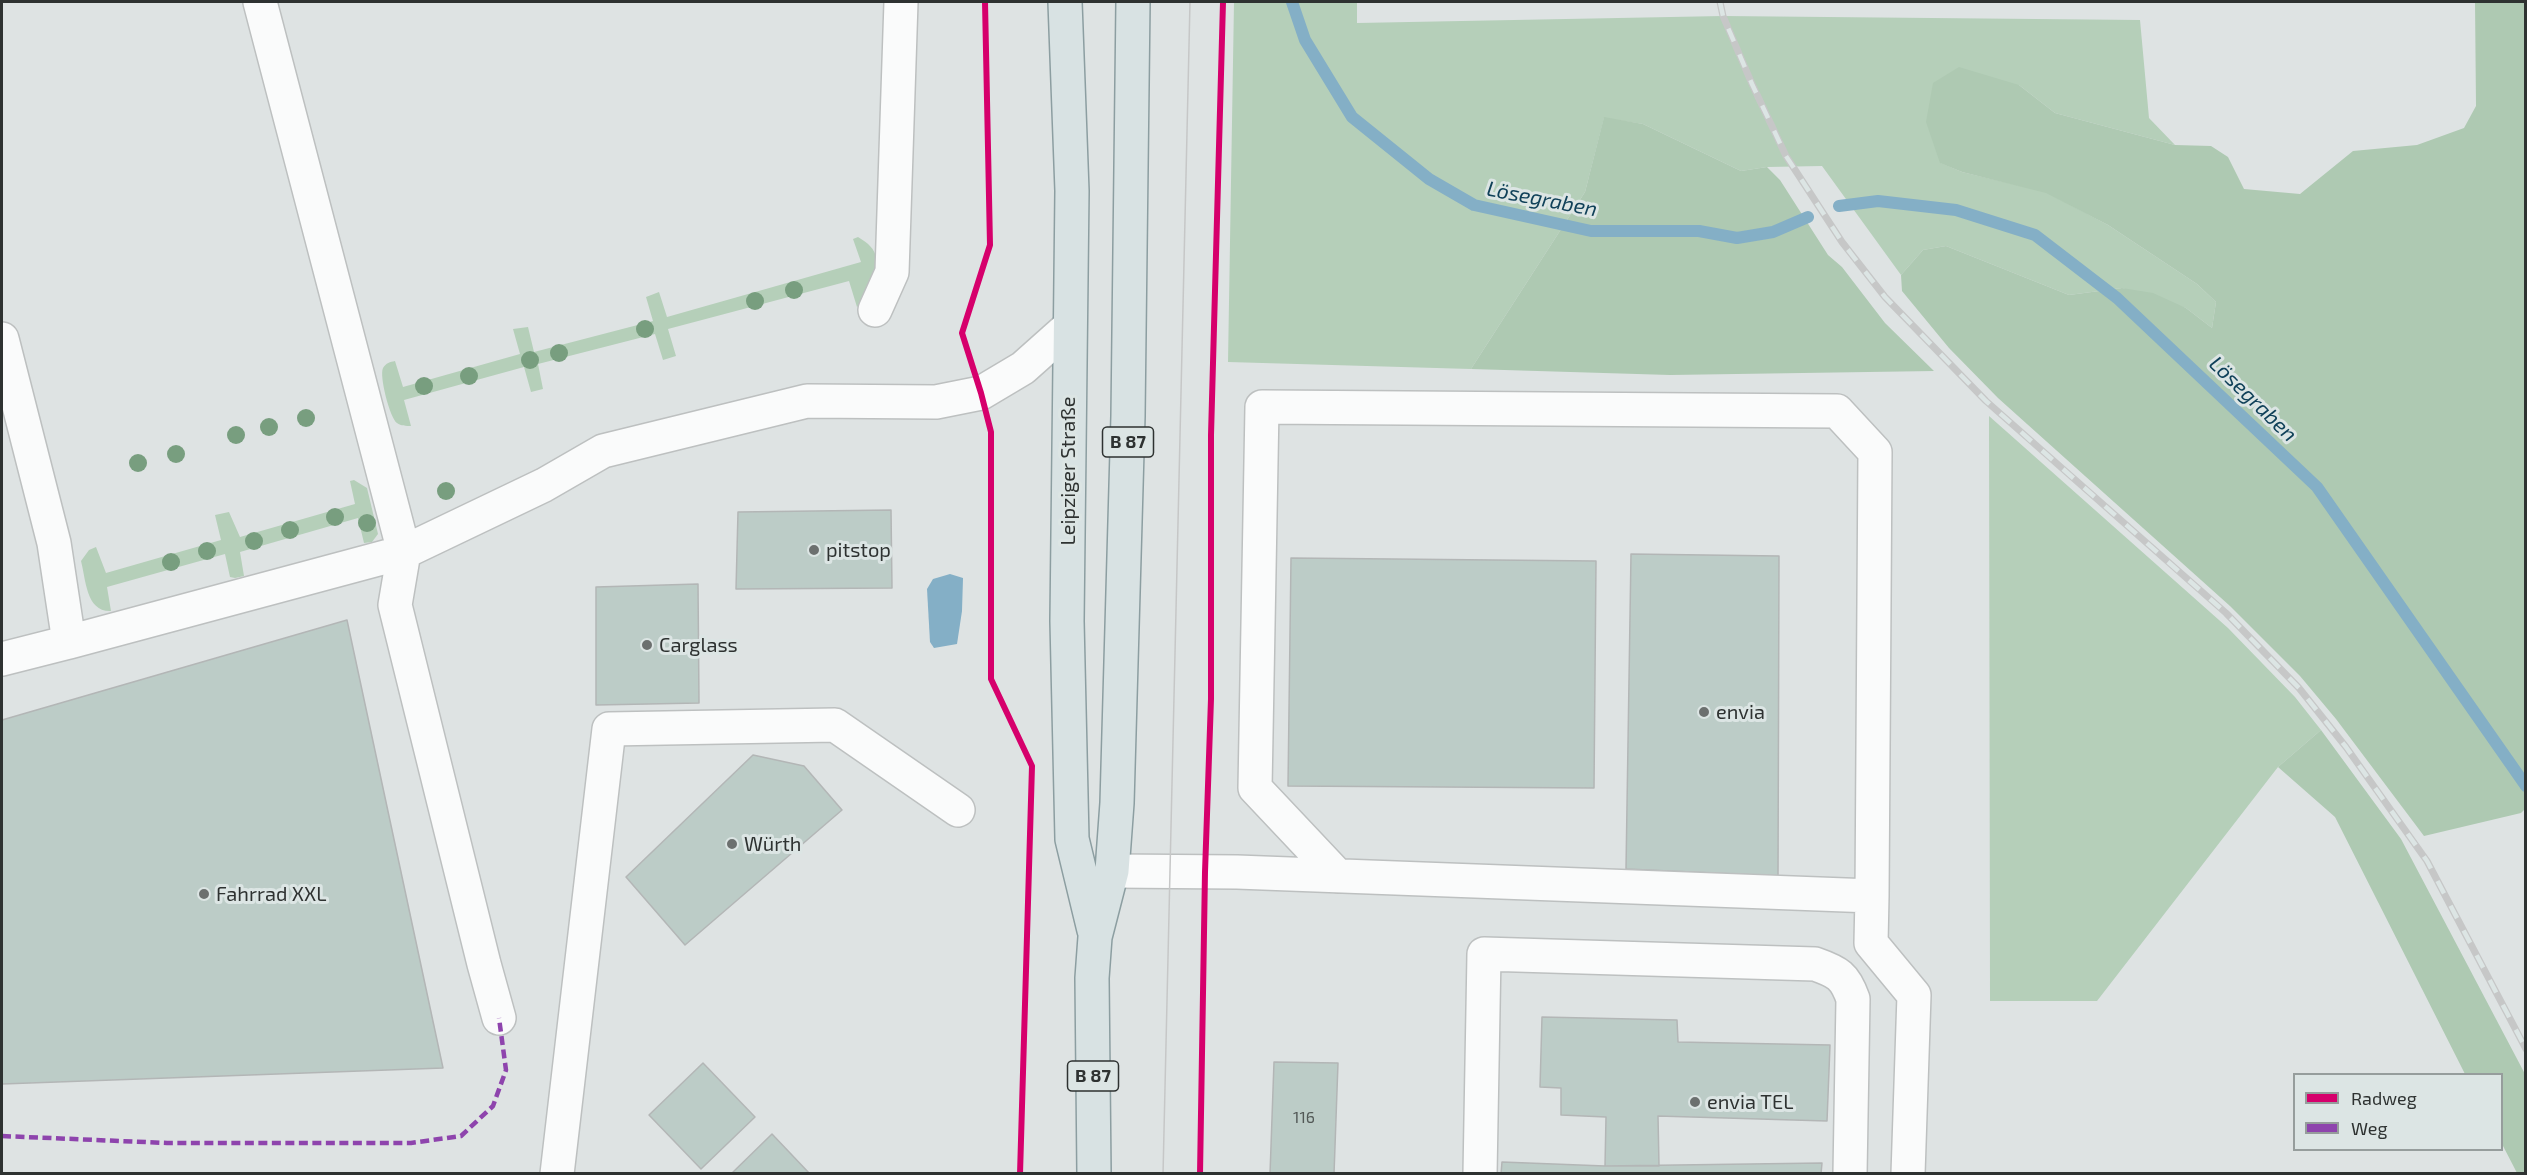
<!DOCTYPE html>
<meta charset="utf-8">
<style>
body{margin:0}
#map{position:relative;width:2527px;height:1175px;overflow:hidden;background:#dee3e3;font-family:"Exo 2",sans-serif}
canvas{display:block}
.frame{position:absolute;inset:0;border:3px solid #2e3231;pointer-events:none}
.legend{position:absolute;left:2293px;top:1073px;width:210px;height:78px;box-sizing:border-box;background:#dce5e4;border:2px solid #969d9c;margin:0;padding:8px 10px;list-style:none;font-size:18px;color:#2e3231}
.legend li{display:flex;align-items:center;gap:12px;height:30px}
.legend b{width:30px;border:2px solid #969d9c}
</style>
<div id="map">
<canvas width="2527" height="1175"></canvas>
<div class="frame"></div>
<ul class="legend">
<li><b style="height:8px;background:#d6006c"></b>Radweg</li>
<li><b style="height:8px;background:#8e44ad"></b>Weg</li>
</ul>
</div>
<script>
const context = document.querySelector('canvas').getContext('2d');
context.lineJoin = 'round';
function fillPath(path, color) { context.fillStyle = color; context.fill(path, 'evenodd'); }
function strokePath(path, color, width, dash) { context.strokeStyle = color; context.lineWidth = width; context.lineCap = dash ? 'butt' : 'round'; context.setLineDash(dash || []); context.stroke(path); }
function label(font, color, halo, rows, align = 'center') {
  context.font = font + ' "Exo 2",sans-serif'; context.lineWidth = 6; context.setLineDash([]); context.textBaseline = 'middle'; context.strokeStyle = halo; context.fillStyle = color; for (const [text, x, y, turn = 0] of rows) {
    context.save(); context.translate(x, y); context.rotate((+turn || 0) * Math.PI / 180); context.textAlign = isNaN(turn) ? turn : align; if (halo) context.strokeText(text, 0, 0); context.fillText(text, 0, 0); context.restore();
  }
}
fillPath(new Path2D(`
 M1234,2H1357V23L1723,16L2140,20L2149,118L2175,145L2055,113L2019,85L1941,163L1962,172L2046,192L2108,225L2197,284L2216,302L2212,328L2186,308L2122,288L2069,295L1946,246L1923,250L1901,275L1822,166L1767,167L1741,171L1643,124L1604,118L1585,192L1471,369L1228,362Z
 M858,237C880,250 879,260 871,282C867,292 866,300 857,307L849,281L668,329L676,356L663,360L655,334L538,364L543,389L531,392L524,367L404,400L411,426C406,426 401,426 397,423C390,418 379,376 383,368C386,363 390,362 395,361L403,387L520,354L513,329L528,327L534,352L653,321L646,297L659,292L667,317L861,262L853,239Z
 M1989,416L2228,628L2295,697L2321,730L2278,767L2097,1001H1990Z
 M354,480L367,488L378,534L372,542L364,543L358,518L240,552L244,576L235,578L230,577L225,554L107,587L111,611C86,612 86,580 81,561L89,550L96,547L106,573L221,540L215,515L229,512L240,537L355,504L350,481Z`), '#b5cfb9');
fillPath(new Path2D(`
 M2475,2H2525V809L2521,813L2424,836L2336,719L2300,676L2230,606L1998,398L1949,348L1902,291L1901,275L1923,250L1946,246L2069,295L2122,288L2153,293L2186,308L2212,328L2216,302L2197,284L2108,225L2046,193L1962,172L1940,163L1926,122L1933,83L1959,67L2019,85L2055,113L2175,145L2211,146L2228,157L2244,189L2300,194L2353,151L2417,145L2464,128L2476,106Z
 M1604,117L1643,124L1741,171L1767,167L1780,180L1828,255L1842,267L1885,323L1934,371L1670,375L1471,369L1585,192Z
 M2321,730L2401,839L2525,1074V1173H2517L2502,1144V1074H2465L2335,817L2278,767Z`), '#aec9b2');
fillPath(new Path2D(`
 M950,574L963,578L962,611L957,644L934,648L930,642L927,589L933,579Z`), '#84afc6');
strokePath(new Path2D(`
 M1292,2L1305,40L1352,117L1429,179L1474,205L1591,231H1699L1737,238L1773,232L1808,217
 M1839,206L1878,201L1956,210L2035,235L2117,298L2317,487L2526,786`), '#84afc6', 12);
const building = new Path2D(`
 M891,510L892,588L736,589L738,512Z
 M1631,554L1779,556L1778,876L1626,869Z
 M1291,558L1596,561L1594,788L1288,786Z
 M698,584L699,703L596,705V587Z
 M347,620L443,1068L2,1084V720Z
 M753,755L804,766L842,810L685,945L626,877Z
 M1542,1017L1677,1020L1678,1042L1830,1045L1827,1121L1658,1116L1659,1166H1605L1606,1117L1561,1115V1088L1540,1087Z
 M1274,1062L1338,1063L1334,1174H1270Z
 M703,1063L755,1117L701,1169L649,1115Z
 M772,1134L810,1174H731Z
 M1502,1162L1605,1166L1822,1163L1821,1174H1501Z`);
fillPath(building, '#bcccc7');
strokePath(building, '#b3b6b6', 1.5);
const minor = new Path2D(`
 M875,310L892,272L901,2
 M2,339L54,543L69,642L2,659
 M69,642L404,552L260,2
 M1112,871L1237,872L1872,896L1875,452L1837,411L1262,407L1255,788L1338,876
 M1872,896L1871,943L1914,995L1908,1174
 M499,1018L484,964L395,605L404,552L544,485L603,451L807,401L936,402L981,393L1023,368L1069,327
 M557,1174L609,729L835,725L958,810
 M1480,1174L1484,954L1815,964C1838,972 1845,976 1853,999L1850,1174`);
const major = new Path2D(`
 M1065,2L1072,191L1067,621L1072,839L1094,930
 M1094,1174L1092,978L1095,937L1112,871L1117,803L1128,416L1133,2`);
strokePath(minor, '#bdc0c0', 36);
strokePath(major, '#8c9ea1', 36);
strokePath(minor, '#fafbfb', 33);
strokePath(major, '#d8e2e3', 33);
strokePath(new Path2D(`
 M1163,1174L1190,2`), '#c6c7c7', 1.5);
const rail = new Path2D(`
 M1720,2L1723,16L1752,84L1786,156L1842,242L1885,297L1986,401L2226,613L2299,688L2346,747L2427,861L2526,1049`);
strokePath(rail, '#c6c7c7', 7);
strokePath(rail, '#dce5e4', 4.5, [14]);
strokePath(new Path2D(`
 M2,1136L167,1143H411L461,1136L493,1106L506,1070L499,1018`), '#8e44ad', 4.5, [9, 4.5]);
strokePath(new Path2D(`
 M985,2L990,245L962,333L981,393L991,432V679L1032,766L1020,1174
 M1200,1174L1205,872L1211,699V435L1223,2`), '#d6006c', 6);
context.fillStyle = '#789e7f';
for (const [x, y] of [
 [794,290],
 [755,301],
 [645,329],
 [559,353],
 [530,360],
 [469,376],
 [424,386],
 [306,418],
 [269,427],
 [236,435],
 [176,454],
 [138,463],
 [446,491],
 [335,517],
 [367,523],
 [290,530],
 [254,541],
 [207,551],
 [171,562]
]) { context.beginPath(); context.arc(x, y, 9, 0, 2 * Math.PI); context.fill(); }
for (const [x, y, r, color] of [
 [814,550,6,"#6c706f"],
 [647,645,6,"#6c706f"],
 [1704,712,6,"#6c706f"],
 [732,844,6,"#6c706f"],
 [204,894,6,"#6c706f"],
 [1695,1102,6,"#6c706f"]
]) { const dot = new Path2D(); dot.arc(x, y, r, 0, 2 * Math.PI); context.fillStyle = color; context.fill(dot); strokePath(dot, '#dce5e4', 2); }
label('16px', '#525856', null, [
 ["116",1304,1118]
]);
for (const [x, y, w] of [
 [1128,442,51],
 [1093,1076,51]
]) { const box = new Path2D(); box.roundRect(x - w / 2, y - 15, w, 30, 4.5); context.fillStyle = '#dce5e4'; context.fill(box); strokePath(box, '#2e3231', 1.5); }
label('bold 18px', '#2e3231', null, [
 ["B 87",1128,442],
 ["B 87",1093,1076]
]);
label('20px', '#2e3231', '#dce5e4', [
 ["Leipziger Straße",1068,471,-90]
]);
label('20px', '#2e3231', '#dce5e4', [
 ["pitstop",826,550],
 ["Carglass",659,645],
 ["envia",1716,712],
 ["Würth",744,844],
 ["Fahrrad XXL",216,894],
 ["envia TEL",1707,1102]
], 'left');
label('italic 21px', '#104159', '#dce5e4', [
 ["Lösegraben",1542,199,11],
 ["Lösegraben",2253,399,44]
]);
</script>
